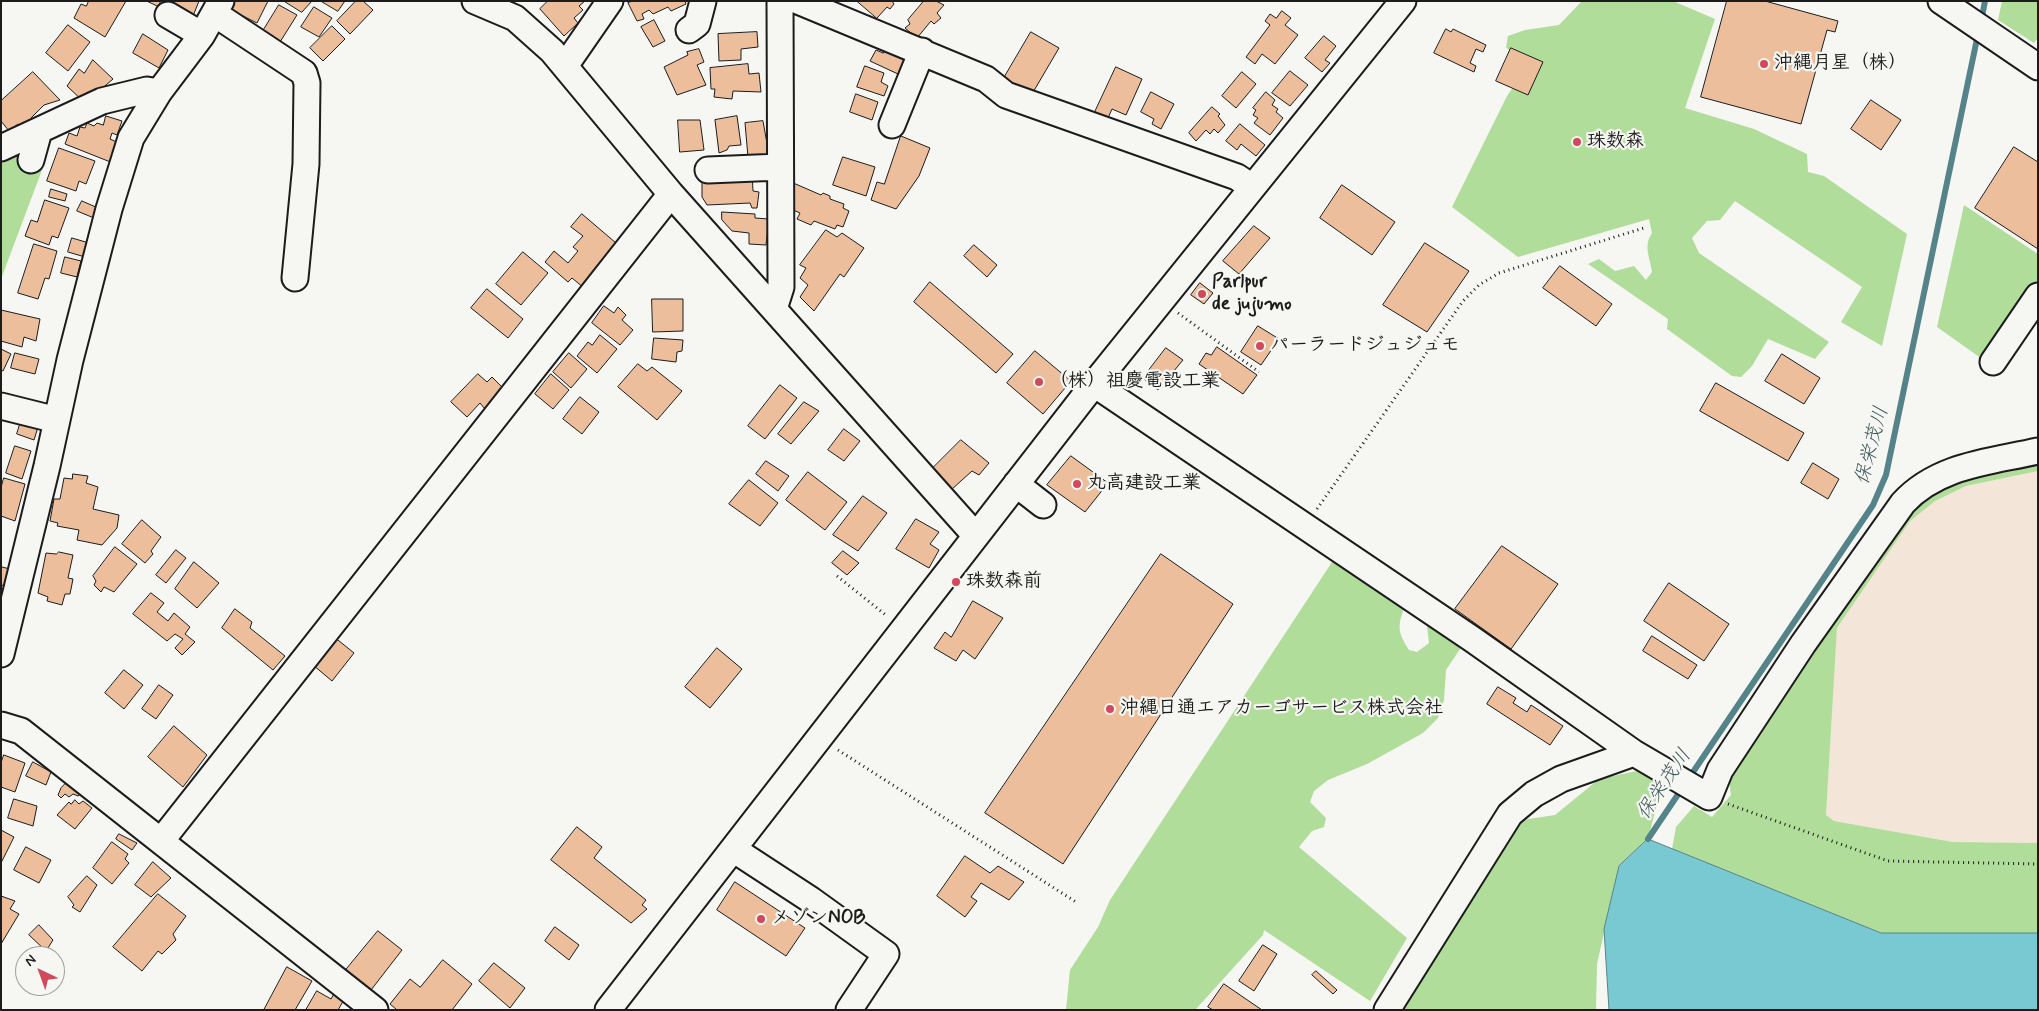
<!DOCTYPE html>
<meta charset="utf-8">
<style>
body{margin:0}
#map{position:relative;width:2039px;height:1011px;overflow:hidden;background:#f6f6f2;font-family:Mynerve,sans-serif}
canvas{display:block}
.frame{position:absolute;inset:0;border:2px solid #1c1c1c;pointer-events:none}
.north{position:absolute;left:15px;top:946px;width:50px;height:50px;box-sizing:border-box;background:#f6f6f2;border:1px solid #9f9f9c;border-radius:50%;rotate:318deg;font-size:14px;font-weight:700;line-height:20px;text-align:center;color:#1c1c1c}
.north::after{content:'';display:block;margin:auto;width:18px;height:22px;background:#d1495b;clip-path:polygon(50% 0,100% 100%,50% 72%,0 100%)}
</style>
<div id="map">
<canvas width="2039" height="1011"></canvas>
<div class="frame"></div>
<div class="north">N</div>
</div>
<script>
const context = document.querySelector('canvas').getContext('2d');
context.lineJoin = 'round';
function fillPath(path, color) { context.fillStyle = color; context.fill(path, 'evenodd'); }
function strokePath(path, color, width, dash) { context.strokeStyle = color; context.lineWidth = width; context.lineCap = dash ? 'butt' : 'round'; context.setLineDash(dash || []); context.stroke(path); }
function label(font, color, halo, rows, align = 'center') {
  context.font = font + ' Mynerve,"Klee One",sans-serif'; context.lineWidth = 4.5; context.setLineDash([]); context.textBaseline = 'middle'; context.strokeStyle = halo; context.fillStyle = color; for (const [text, x, y, turn = 0] of rows) {
    context.save(); context.translate(x, y); context.rotate((+turn || 0) * Math.PI / 180); context.textAlign = isNaN(turn) ? turn : align; if (halo) context.strokeText(text, 0, 0); context.fillText(text, 0, 0); context.restore();
  }
}
fillPath(new Path2D(`
 M2038,471V843L1953,842L1834,821L1826,815L1837,628L1909,521L1934,501L1966,486Z`), '#f3e5d8');
fillPath(new Path2D(`
 M1582,1H1673L1715,19L1685,108L1754,129L1807,154L1808,172L1824,176L1907,234L1882,346L1841,322L1862,287L1735,201L1720,220L1707,221L1692,238L1699,253L1829,342L1815,359L1768,339L1752,366L1741,377L1732,376L1667,329L1668,319L1588,264L1599,259L1615,271L1634,266L1646,280L1652,272C1650,257 1643,246 1652,233L1649,219L1518,257L1452,207L1507,96L1526,69L1506,47L1508,36L1525,30L1559,25Z
 M2002,1H2038V38L2034,43L1998,20Z
 M17,154L42,170L1,279V156Z
 M1964,205L2038,254V283L1985,361L1937,327Z
 M2038,458V471L1966,486L1935,501L1910,521L1837,628L1826,815L1834,821L1953,842L2038,843V934L1881,933L1672,849L1676,827L1694,806L1712,817L1731,795L1728,773L1907,513L1939,486Z
 M1336,556L1406,603C1398,625 1396,630 1409,650L1417,652L1429,643L1427,626L1432,623L1462,646L1446,670L1444,700L1438,718L1423,733L1367,764L1328,780L1314,791L1310,802L1326,818L1324,827L1312,831L1299,847L1407,938L1370,1001L1264,930L1263,935L1196,1009L1066,1010L1070,970L1098,927L1110,900Z
 M1646,769L1663,781L1648,839L1619,866L1597,964L1596,1010H1390L1509,822L1555,815L1599,779Z`), '#b1dd9b');
const water = new Path2D(`
 M1648,839L1881,933H2038V1010H1609L1604,929L1619,866Z`);
fillPath(water, '#79c9d3');
strokePath(water, '#54848a', 1);
strokePath(new Path2D(`
 M1981,22L1985,1
 M1689,778L1873,505L1886,475L1978,34
 M1648,839L1683,787`), '#54848a', 6);
const building = new Path2D(`
 M89,1H126L105,37L74,18L81,4L86,6Z
 M147,1H161L158,6Z
 M166,1H199L191,21L164,6Z
 M235,1H268L257,23L231,10Z
 M284,1H312L302,12Z
 M321,1H345L338,11Z
 M356,1H363L373,10L350,34L337,21Z
 M548,1H585L579,6L583,10L574,18L578,23L564,36L540,9Z
 M633,1H685L686,4L671,11L668,7L653,14L649,10L642,14L644,19L637,21L628,3Z
 M857,1H892L894,4L890,9L887,7L877,18Z
 M924,1H936L944,5L937,13L941,18L934,24L931,21L917,38L905,28L910,24L908,20Z
 M1727,1H1765L1838,21L1835,32L1827,30L1801,124L1701,97Z
 M279,5L297,15L280,42L263,31Z
 M314,7L332,18L319,37L301,27Z
 M1282,11L1291,18L1285,25L1298,35L1275,64L1262,54L1255,64L1246,57L1270,25L1265,21L1270,14L1276,18Z
 M654,20L665,41L653,47L641,27Z
 M68,25L90,42L68,71L46,53Z
 M332,26L345,39L323,61L310,48Z
 M1446,29L1451,32L1453,29L1486,45L1483,52L1476,49L1470,63L1476,66L1474,72L1434,53Z
 M757,32L758,47L741,49V60L719,61L718,34Z
 M1031,32L1059,48L1032,94L1004,78Z
 M143,34L168,50L159,68L133,53Z
 M1324,36L1336,46L1325,60L1330,63L1322,72L1305,58Z
 M886,47L906,57L898,74L870,61L876,50L883,53Z
 M1511,48L1543,62L1528,95L1496,81Z
 M699,49L704,62L697,65L706,85L677,95L664,67L688,55L687,52Z
 M93,60L113,79L85,103L67,86L79,69L84,73Z
 M748,64L749,74L759,73L761,92L733,91L732,99L714,97L715,89H711L710,68Z
 M865,66L884,73L881,82L888,86L884,96L857,87Z
 M1116,67L1142,79L1126,115L1112,109L1108,118L1095,112Z
 M1290,71L1308,85L1290,106L1272,93Z
 M33,72L60,100L44,105L31,118L34,121L23,130L18,124L9,131L1,121V101Z
 M1242,72L1256,84L1236,108L1222,96Z
 M1151,92L1174,104L1161,129L1152,124L1154,119L1141,112Z
 M1266,92L1275,100L1272,105L1278,109L1276,112L1283,118L1270,135L1254,123L1258,118L1253,115L1256,110L1253,108Z
 M856,94L878,102L872,120L850,112Z
 M1871,100L1901,120L1881,150L1851,129Z
 M1212,107L1220,114L1218,116L1225,125L1218,133L1214,129L1210,134L1206,130L1196,141L1189,133Z
 M106,116L122,121L117,135L112,133L110,139L121,144L113,163L65,144L69,133L77,136L80,127L85,128L87,123L94,126L97,123L103,125Z
 M737,116L741,145L729,146L727,150L719,153L715,120Z
 M678,120H700L704,150L680,152Z
 M763,121L769,155L748,157L745,123Z
 M1240,124L1265,145L1256,156L1241,144L1237,150L1226,141Z
 M901,136L930,148L919,176L896,209L871,200L877,182L884,184Z
 M2014,147L2038,162V249L1975,208Z
 M59,148L95,161L86,184L79,181L76,191L47,181Z
 M843,157L875,167L866,196L833,185Z
 M752,172L753,191L759,192L757,208H752L750,203L707,205L702,197V173Z
 M791,182L821,195L823,193L830,196V199L844,204L843,208L849,211L843,227L837,225L835,229L814,221L811,225L797,219L800,213L791,209Z
 M1342,185L1395,222L1372,255L1320,218Z
 M51,189L67,194L65,201L49,197Z
 M45,200L69,208L58,238L52,236L49,245L25,236L31,220L37,222Z
 M82,201L98,208L94,218L77,211Z
 M722,212L755,214V218L769,219L766,245L749,244V233L732,231L722,220Z
 M582,214L616,243L608,252L612,256L584,288L572,278L568,282L545,262L554,251L568,263L578,251L573,247L583,236L571,227Z
 M1254,226L1270,238L1239,274L1223,261Z
 M826,230L837,237L842,233L864,248L844,277L840,274L814,311L800,297L808,285L800,278L806,268L800,265Z
 M72,238L89,243L85,257L68,252Z
 M1425,243L1469,271L1427,332L1383,305Z
 M34,244L57,251L49,279L45,278L38,299L18,293Z
 M974,245L997,265L987,277L964,256Z
 M523,252L548,273L521,305L496,284Z
 M65,257L81,261L77,277L61,273Z
 M1560,266L1612,304L1596,326L1543,288Z
 M930,282L1013,354L996,373L914,302Z
 M1200,283L1213,293L1204,304L1191,295Z
 M487,289L523,319L508,338L471,308Z
 M652,299H683V331L653,332Z
 M604,306L614,313L618,307L626,315L622,320L633,330L620,345L592,323Z
 M1,310L40,319L36,341L24,337L22,347L1,341Z
 M1258,326L1279,339L1261,365L1241,352Z
 M600,335L617,349L597,373L577,356L588,342L592,345Z
 M654,338L683,340L682,351L677,352L676,362L652,359Z
 M1217,347L1257,375L1243,394L1199,364L1206,353L1211,355Z
 M1166,348L1183,360L1158,390L1143,378Z
 M1,349L11,354L3,371L1,370Z
 M1035,351L1071,381L1043,414L1007,383Z
 M15,353L39,359L35,374L11,368Z
 M569,353L587,369L571,388L553,372Z
 M1782,354L1820,378L1804,404L1765,381Z
 M638,364L647,371L652,367L682,391L657,420L618,387Z
 M478,374L487,382L492,377L504,389L485,409L480,403L467,417L451,402Z
 M551,374L569,390L553,409L535,394Z
 M1716,383L1804,433L1788,461L1700,411Z
 M780,385L797,398L765,439L748,426Z
 M580,397L599,412L582,434L563,419Z
 M804,402L819,411L791,444L778,434Z
 M21,421L38,427L34,440L17,434Z
 M844,429L860,441L844,461L828,450Z
 M961,440L989,463L979,475L972,471L951,490L931,470Z
 M15,446L31,451L22,479L6,473Z
 M1071,456L1108,483L1085,512L1047,485Z
 M766,461L789,476L778,491L756,474Z
 M1813,463L1839,479L1828,499L1801,483Z
 M808,472L847,502L825,530L786,500Z
 M73,474L88,476L86,483L98,487L93,509L119,515L117,528L102,545L77,540L79,530L57,526L58,523L50,521L54,499H60L64,478L72,479Z
 M4,478L25,484L15,521L1,516V488Z
 M749,480L778,503L760,526L729,504Z
 M863,496L887,513L858,551L833,535Z
 M916,519L939,532L930,544L939,550L929,568L896,549Z
 M142,520L161,537L151,551L153,554L145,563L122,544Z
 M1502,546L1558,584L1511,649L1455,609Z
 M115,547L137,564L114,592L104,587L101,592L94,585L96,581L93,576Z
 M176,550L186,558L166,583L156,575Z
 M843,551L859,563L847,575L832,563Z
 M59,552L73,555L68,578L73,579L70,594H65L62,605L47,601L48,597L38,593L46,553L56,554Z
 M1161,554L1233,604L1063,864L985,813Z
 M194,562L219,583L197,608L175,589Z
 M2,567L10,569L6,586L1,585Z
 M1669,583L1729,624L1704,661L1644,621Z
 M151,593L164,603L157,612L168,621L174,613L190,627L185,634L195,642L182,655L175,648L183,639L175,634L167,641L133,614Z
 M973,601L1003,618L975,659L963,650L956,661L934,648L945,632L951,637Z
 M235,609L252,622L250,628L285,656L273,670L222,628Z
 M333,636L354,653L332,681L313,665Z
 M1652,636L1697,665L1688,679L1643,651Z
 M717,648L742,669L710,708L685,687Z
 M124,670L143,685L124,709L105,693Z
 M159,685L173,695L156,719L142,709Z
 M1498,687L1516,698L1513,703L1527,712L1531,705L1563,726L1550,745L1487,704Z
 M174,726L207,755L183,787L148,757Z
 M4,755L25,763L15,792L1,787V763Z
 M33,762L51,772L46,785L26,776Z
 M70,779L85,791L78,796L73,794L69,797L65,794L61,798L58,795L61,788Z
 M14,799L37,806L33,826L8,818Z
 M75,800L79,804L83,801L92,808L75,829L57,815L69,802L71,804Z
 M577,827L602,847L594,858L646,900L642,905L647,909L631,923L551,860Z
 M1,830L14,837L1,863Z
 M119,834L137,843L132,850L116,839Z
 M112,842L128,854L125,859L129,863L112,884L93,868Z
 M26,847L51,860L39,883L14,870Z
 M965,856L990,873L998,866L1024,882L1009,900L981,883L971,897L977,901L965,917L937,896Z
 M153,862L171,878L151,897L135,885Z
 M87,876L97,885L80,912L72,907L74,905L68,897Z
 M735,882L805,928L786,956L717,910Z
 M158,894L186,916L173,934L176,940L162,954L158,951L142,971L113,947Z
 M1,896L15,901L10,909L19,914L1,944Z
 M39,925L53,940L46,951L29,935Z
 M555,927L579,945L569,960L545,941Z
 M378,931L402,950L371,990L345,971Z
 M1263,945L1277,954L1254,991L1239,981Z
 M443,960L472,984L452,1010H397L390,1004L410,979L420,987Z
 M494,963L525,988L510,1008L479,981Z
 M287,967L312,981L295,1010H264Z
 M1316,971L1337,990L1333,994L1312,975Z
 M1224,984L1262,1010H1213L1208,1007Z
 M317,991L331,999L335,992L345,998L338,1010H306Z`);
fillPath(building, '#ecbe9c');
strokePath(building, '#1c1c1c', 1);
const minor = new Path2D(`
 M475,1L515,18L552,51L671,194L976,536
 M798,1L986,79L1006,95L1237,177L1252,187
 M1941,1L2038,67
 M215,14L304,73L307,83L306,164L295,278
 M168,15L202,35
 M689,30L697,24L703,1
 M565,66L610,1
 M892,125L922,51
 M1,148L102,101L147,90L159,92
 M31,160L39,131
 M708,170L780,167
 M774,309L781,287L780,1
 M1993,362L2038,296
 M1094,384L1472,639L1634,753L1709,797L1720,770L1803,644L1903,503C1938,465 1990,462 2038,451
 M1,406L57,420
 M1016,484L1043,505
 M1,654L47,466L70,360L109,209L131,138L159,92L202,35L221,1
 M1,725L21,731L375,1010
 M161,841L671,194
 M733,849L811,900L886,954L849,1010
 M608,1010L1094,384L1403,1
 M1387,1010L1510,814L1534,794L1561,779L1634,753`);
strokePath(minor, '#1c1c1c', 29);
strokePath(new Path2D(`
 M1178,313L1259,372
 M1317,509L1463,301L1479,285L1499,273L1647,227
 M837,576L887,616
 M838,750L1076,902
 M1728,804L1888,861L2038,864`), '#1c1c1c', 3, [1, 4]);
strokePath(minor, '#f6f6f2', 25);
for (const [x, y, r, color] of [
 [1764,64,5,"#d1495b"],
 [1577,142,5,"#d1495b"],
 [1202,294,5,"#d1495b"],
 [1260,346,5,"#d1495b"],
 [1039,382,5,"#d1495b"],
 [1077,484,5,"#d1495b"],
 [956,582,5,"#d1495b"],
 [1110,709,5,"#d1495b"],
 [761,919,5,"#d1495b"]
]) { const dot = new Path2D(); dot.arc(x, y, r, 0, 2 * Math.PI); context.fillStyle = color; context.fill(dot); strokePath(dot, '#f6f6f2', 2); }
label('bold 19px', '#1c1c1c', '#f6f6f2', [
 ["沖縄月星（株）",1774,64],
 ["珠数森",1587,142],
 ["Parlpur",1212,283],
 ["de jujumo",1212,305],
 ["パーラードジュジュモ",1270,346],
 ["（株）祖慶電設工業",1049,382],
 ["丸高建設工業",1087,484],
 ["珠数森前",966,582],
 ["沖縄日通エアカーゴサービス株式会社",1120,709],
 ["メゾンNOB",771,919]
], 'left');
label('italic 20px', '#3d595c', '#f6f6f2', [
 ["保栄茂川",1873,446,-75],
 ["保栄茂川",1665,785,-56]
]);
</script>
